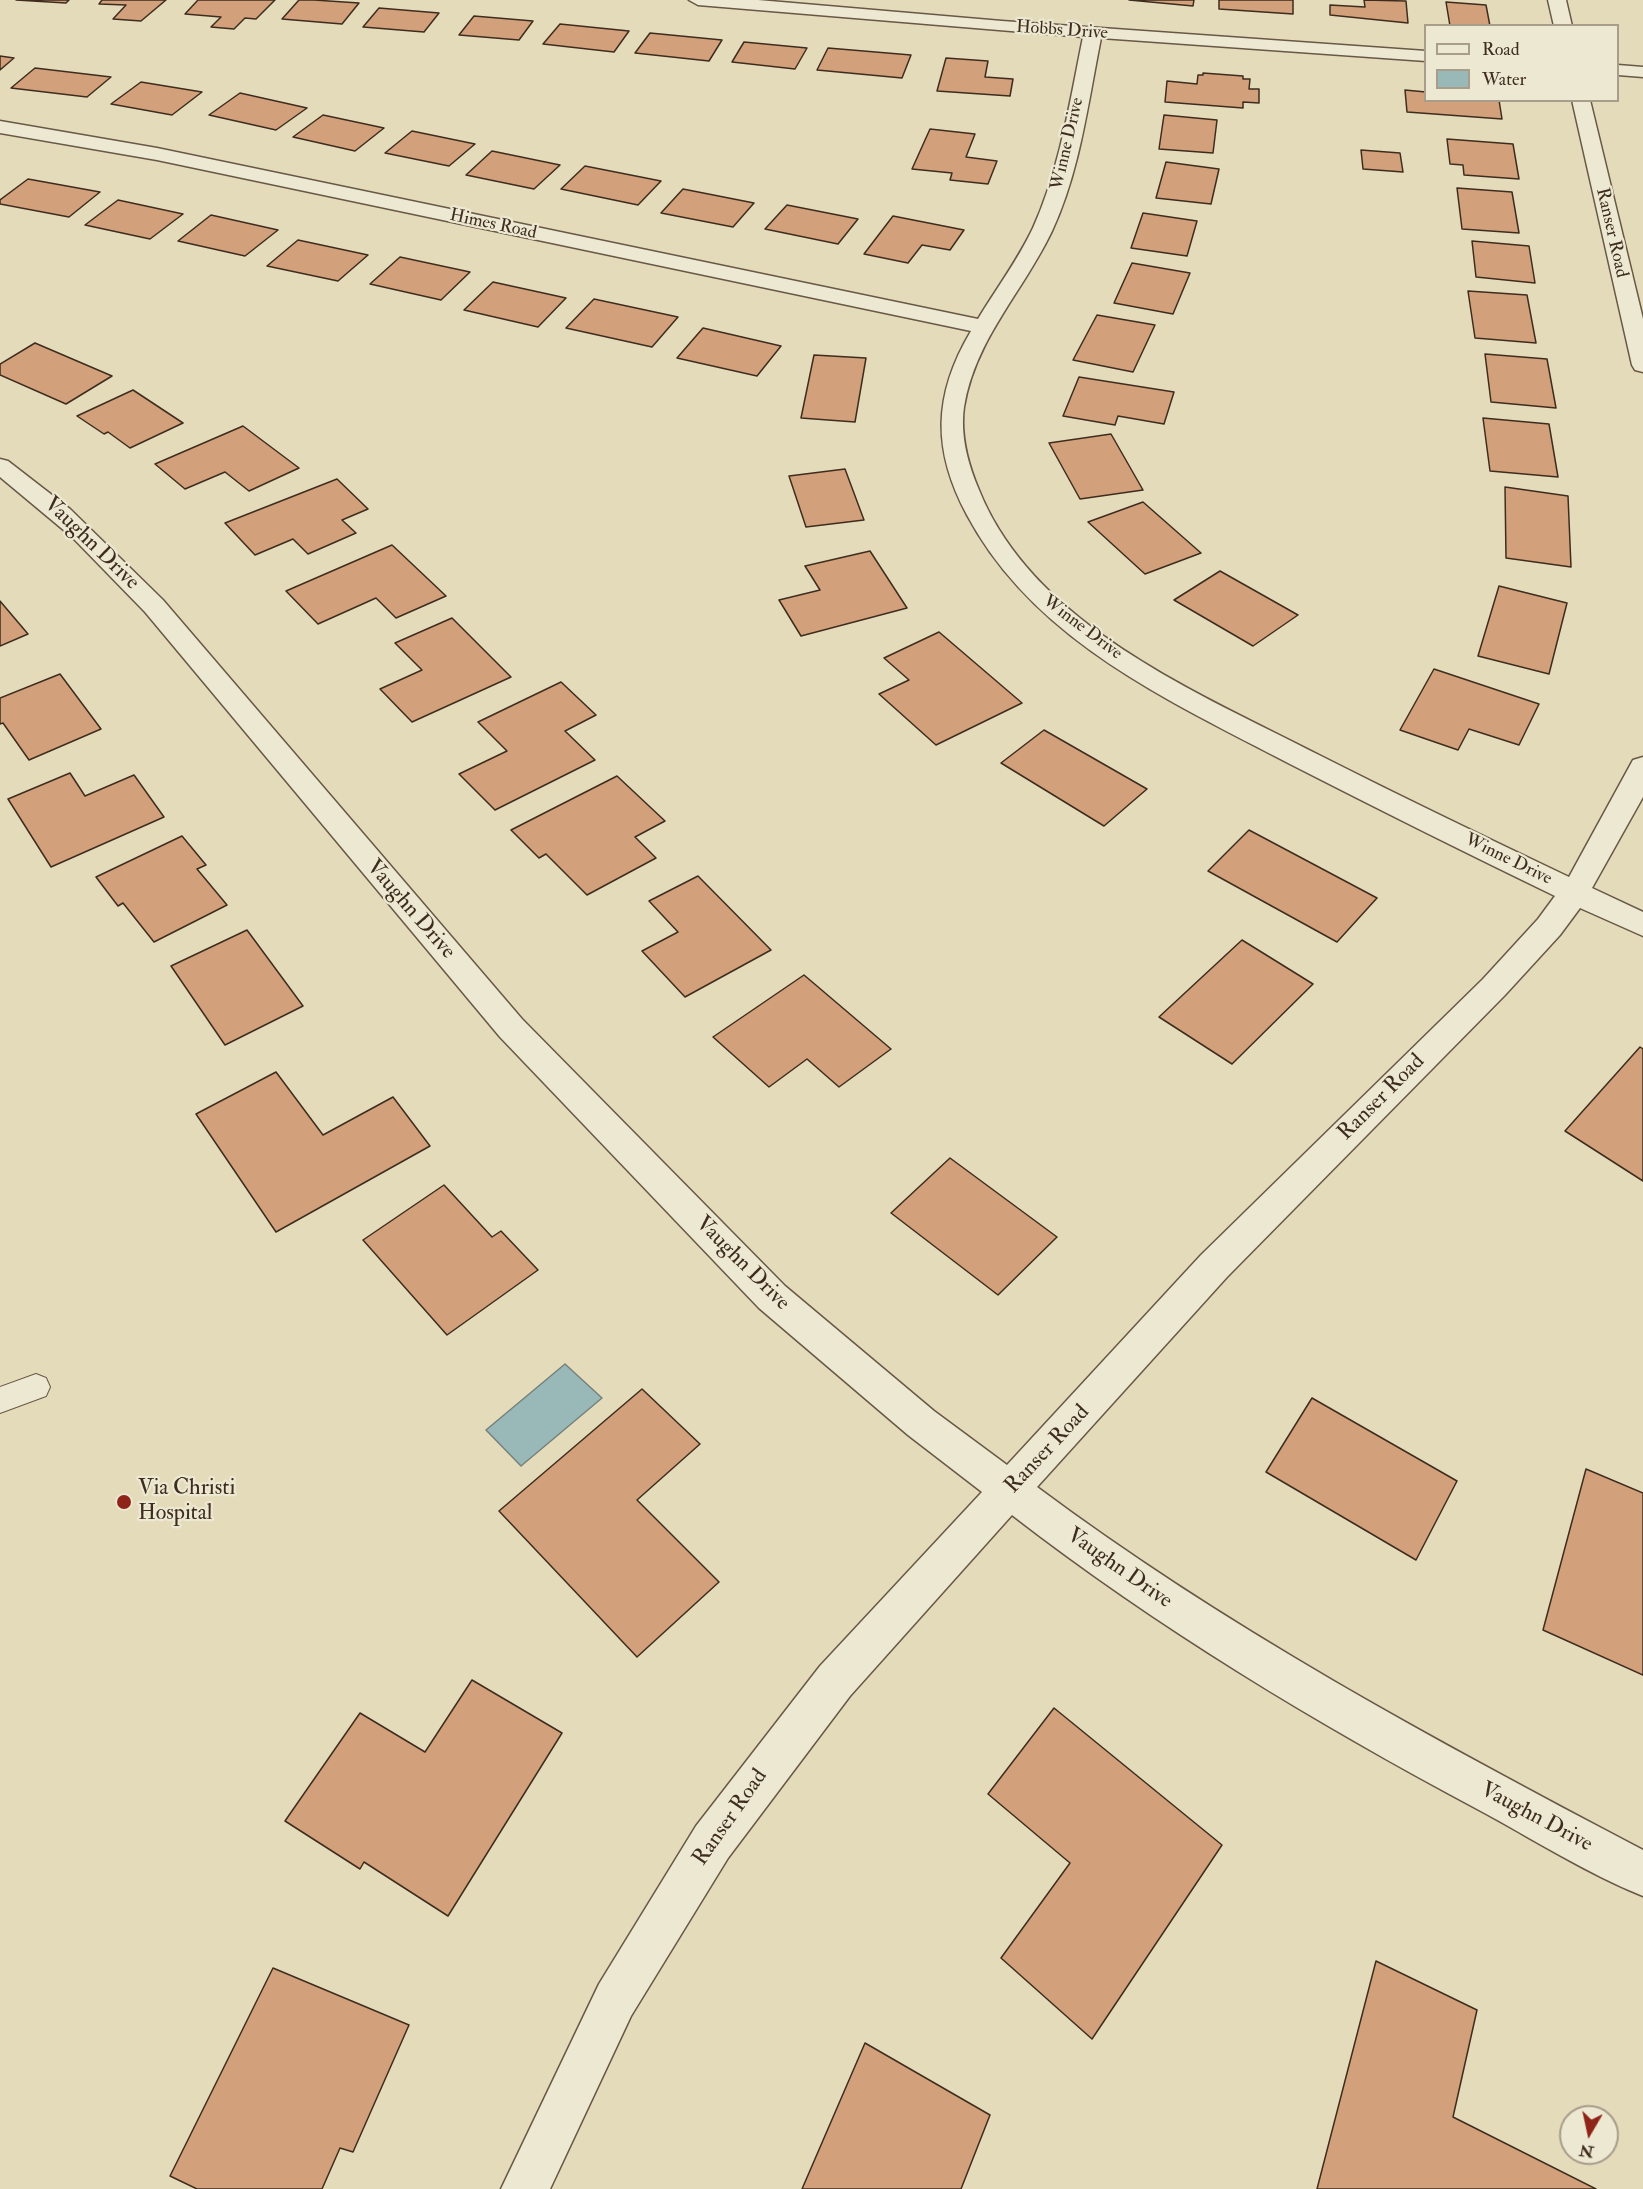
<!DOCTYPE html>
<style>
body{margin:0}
#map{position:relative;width:1643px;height:2189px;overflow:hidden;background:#e4dbba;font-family:"IM FELL Double Pica",serif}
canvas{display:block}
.legend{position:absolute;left:1424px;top:24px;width:195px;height:78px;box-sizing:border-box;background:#ede8d2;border:2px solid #a79d8a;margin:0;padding:8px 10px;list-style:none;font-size:18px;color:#3e2d1f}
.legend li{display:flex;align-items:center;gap:12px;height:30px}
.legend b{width:30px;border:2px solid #a79d8a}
.north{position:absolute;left:1559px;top:2105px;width:60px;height:60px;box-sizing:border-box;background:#ede8d2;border:2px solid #a79d8a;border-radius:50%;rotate:189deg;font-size:16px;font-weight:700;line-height:24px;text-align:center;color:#3e2d1f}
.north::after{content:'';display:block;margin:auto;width:21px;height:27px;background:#8f2418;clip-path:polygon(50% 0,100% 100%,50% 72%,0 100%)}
</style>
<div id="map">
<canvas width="1643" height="2189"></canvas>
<ul class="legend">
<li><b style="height:8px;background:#ede8d2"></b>Road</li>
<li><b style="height:16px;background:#99b9b9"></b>Water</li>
</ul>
<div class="north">N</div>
</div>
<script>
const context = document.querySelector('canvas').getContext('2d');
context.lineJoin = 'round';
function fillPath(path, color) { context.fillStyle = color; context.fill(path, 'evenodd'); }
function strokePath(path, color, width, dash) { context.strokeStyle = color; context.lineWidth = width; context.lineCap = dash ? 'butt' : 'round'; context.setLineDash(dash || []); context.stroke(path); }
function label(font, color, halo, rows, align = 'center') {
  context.font = font + ' "IM FELL Double Pica",serif'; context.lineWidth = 4.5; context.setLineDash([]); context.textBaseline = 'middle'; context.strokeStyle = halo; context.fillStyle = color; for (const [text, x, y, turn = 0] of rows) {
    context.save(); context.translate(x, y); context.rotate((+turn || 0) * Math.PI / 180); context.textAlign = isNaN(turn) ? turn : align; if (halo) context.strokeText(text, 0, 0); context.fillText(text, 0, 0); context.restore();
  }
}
const water = new Path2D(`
 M565,1364L602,1398L521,1466L486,1430Z`);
fillPath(water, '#99b9b9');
strokePath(water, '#75817b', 1.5);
const building = new Path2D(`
 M16,0H69L66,3Z
 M102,0H166L141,21L113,19L126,5L99,4Z
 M198,0H275L256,19L245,18L234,29L211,27L221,17L185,14Z
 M299,0H314L359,3L342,24L282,19Z
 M1129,0H1194L1193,6Z
 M1219,0H1293V14L1219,9Z
 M1364,0L1406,1L1408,23L1330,15V5L1365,7Z
 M1446,2L1486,5L1490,26H1450Z
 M379,8L439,13L424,32L363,27Z
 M474,16L533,21L519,40L459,35Z
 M560,24L629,31L614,52L543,44Z
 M650,33L722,40L709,61L635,53Z
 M744,42L807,48L795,69L732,62Z
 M828,48L911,55L902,78L817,70Z
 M0,56L14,58L0,70Z
 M946,58L988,61L985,77L1013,79L1010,96L937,91Z
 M35,68L111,77L87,97L11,88Z
 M1203,73L1243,76V79H1250L1249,89H1259V103L1243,102V108L1165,102L1167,81L1197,84L1198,75H1203Z
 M141,82L202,92L172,115L111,104Z
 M1405,90L1426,92V100H1499L1502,119L1407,112Z
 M240,93L307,108L276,130L209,115Z
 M323,115L384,128L355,151L293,137Z
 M1164,115L1217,120L1213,153L1159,149Z
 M930,129L975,134L966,157L997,161L988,184L950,180L952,173L912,169Z
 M412,131L475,144L449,166L385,153Z
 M1447,139L1513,144L1519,179L1464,175L1463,165L1450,164Z
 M1361,150L1400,153L1403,172L1363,169Z
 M492,151L560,165L534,189L466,175Z
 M1166,162L1219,169L1211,204L1156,198Z
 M585,166L661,181L638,205L561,189Z
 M28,179L100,192L69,217L0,204V200Z
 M1457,188L1512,192L1519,233L1462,229Z
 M683,189L754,203L733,227L661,213Z
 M118,200L183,214L150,239L85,225Z
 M787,205L858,219L838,244L765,229Z
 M1143,213L1197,221L1187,256L1131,248Z
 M211,215L278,230L245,256L178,241Z
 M893,216L964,230L950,250L922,245L908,263L864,254Z
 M298,240L368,255L338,281L267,266Z
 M1472,241L1529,246L1535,283L1476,277Z
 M400,257L470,272L441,300L370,284Z
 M1132,263L1190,273L1173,314L1114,303Z
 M493,282L566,298L538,327L464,310Z
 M1468,291L1527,295L1536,343L1475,338Z
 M594,299L678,317L652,347L566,328Z
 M1097,315L1155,325L1133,372L1073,360Z
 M703,328L781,346L757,376L677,358Z
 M35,343L112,376L66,404L0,375V364Z
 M1485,354L1547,359L1556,408L1491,402Z
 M814,355L866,358L855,422L801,418Z
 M1079,377L1174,392L1164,424L1118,416L1115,425L1063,416Z
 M133,390L183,423L130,448L108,432L104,434L77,416Z
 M1483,418L1549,424L1558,477L1490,471Z
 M243,426L299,468L249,491L225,472L185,489L155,464Z
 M1111,434L1143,490L1080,499L1049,443Z
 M845,469L864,520L806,527L789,476Z
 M337,479L368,509L342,520L356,533L308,554L293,539L255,555L225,523Z
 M1505,487L1568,496L1571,567L1506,558Z
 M1143,502L1201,553L1145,574L1088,522Z
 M392,545L446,596L396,618L376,598L318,624L286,591Z
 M870,551L907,608L801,636L779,600L820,590L805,566Z
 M1220,571L1298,615L1253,646L1174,600Z
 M1499,586L1567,603L1549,674L1478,656Z
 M0,601L28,634L0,646Z
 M452,618L511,677L412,722L380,689L422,670L395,643Z
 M939,632L1022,703L936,745L879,694L909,680L884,658Z
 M1434,669L1539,704L1519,745L1469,729L1458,750L1400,730Z
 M60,674L101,729L29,760L3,723L0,724V698Z
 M561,682L596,715L565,731L595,760L495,810L459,774L507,751L478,722Z
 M1044,730L1147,789L1104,826L1001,763Z
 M70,773L85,796L134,775L164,817L51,867L8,799Z
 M617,776L665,821L635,837L656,858L587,895L546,854L539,858L511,830Z
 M1249,830L1377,898L1337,942L1208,871Z
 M182,836L206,865L197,869L227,905L154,942L123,903L118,906L96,877Z
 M698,876L771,950L685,997L642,951L678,932L649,901Z
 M247,930L303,1006L225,1045L171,966Z
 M1242,940L1313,984L1232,1064L1159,1017Z
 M804,975L891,1049L839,1087L807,1059L769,1087L713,1037Z
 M1640,1047L1643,1049V1181L1565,1131Z
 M276,1072L323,1135L393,1097L430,1146L276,1232L196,1114Z
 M950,1158L1057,1237L998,1295L891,1213Z
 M444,1185L492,1237L501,1231L538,1270L447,1335L363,1240Z
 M642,1389L700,1444L637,1500L719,1582L637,1657L499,1511Z
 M1312,1398L1457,1481L1416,1560L1266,1472Z
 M1586,1469L1643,1493V1675L1543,1630Z
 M472,1680L562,1733L448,1916L364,1862L360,1869L285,1821L360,1713L425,1752Z
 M1054,1708L1222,1845L1092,2039L1001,1958L1070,1863L988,1794Z
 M1376,1961L1477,2010L1453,2117L1596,2189H1317Z
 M273,1968L409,2025L353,2152L340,2148L322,2189H197L170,2176Z
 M865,2043L990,2115L961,2189H802Z`);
fillPath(building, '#d2a07a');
strokePath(building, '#3e2d1f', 1.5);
const lane = new Path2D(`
 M36,1374L46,1378L50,1387L46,1396L0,1413V1387Z`);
const street = new Path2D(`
 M689,0H758L1002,21L1426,51V61L1101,38C1088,103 1080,171 1052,231C1023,292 975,339 964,407C960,436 968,464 979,490C1033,625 1198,693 1319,755C1402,797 1485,837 1569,877L1633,760L1643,757V797L1592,888L1643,912V936L1580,908L1560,935L1505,995L1227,1277L1037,1487C1227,1629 1434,1740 1643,1850V1896C1586,1873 1533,1839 1479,1810C1316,1723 1158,1628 1012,1515L850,1696L728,1858L631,2016L550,2189H501L599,1984L696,1826L820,1666L982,1492L908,1435L759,1308L500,1037L145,612L72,537L0,477V459L8,461L70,509L163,600L522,1019L785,1286L934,1411L1007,1465L1201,1255L1483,979L1538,919L1555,896C1466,853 1378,809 1290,764C1170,701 1034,641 967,515C932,450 933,395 971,331L157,160L0,133V121L157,148L978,319C996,289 1018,260 1033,228C1060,168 1070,101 1083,37L698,5Z
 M1548,0H1566L1572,26H1554Z
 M1618,65L1643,67V77L1618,75Z
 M1572,100H1590L1643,319V372L1635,370L1632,365Z`);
strokePath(lane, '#685846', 2);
strokePath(street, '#685846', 3);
fillPath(lane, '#ede8d2');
fillPath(street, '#ede8d2');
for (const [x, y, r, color] of [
 [124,1502,8,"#8f2418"]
]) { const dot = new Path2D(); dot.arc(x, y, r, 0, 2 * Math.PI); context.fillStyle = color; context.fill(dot); strokePath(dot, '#ede8d2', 2); }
label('18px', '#3e2d1f', '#ede8d2', [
 ["Hobbs Drive",1062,31,4],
 ["Winne Drive",1068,144,-77],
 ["Himes Road",493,225,12],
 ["Ranser Road",1611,233,77],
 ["Winne Drive",1082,628,37],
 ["Winne Drive",1508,860,26]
]);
label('22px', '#3e2d1f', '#ede8d2', [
 ["Vaughn Drive",91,544,44],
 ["Vaughn Drive",410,910,49],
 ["Ranser Road",1382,1098,-45],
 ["Vaughn Drive",742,1264,45],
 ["Ranser Road",1048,1450,-47],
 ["Vaughn Drive",1119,1569,35],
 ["Ranser Road",731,1818,-55],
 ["Vaughn Drive",1536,1818,28]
]);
label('22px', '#3e2d1f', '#ede8d2', [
 ["Via Christi",138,1489],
 ["Hospital",138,1514]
], 'left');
</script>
